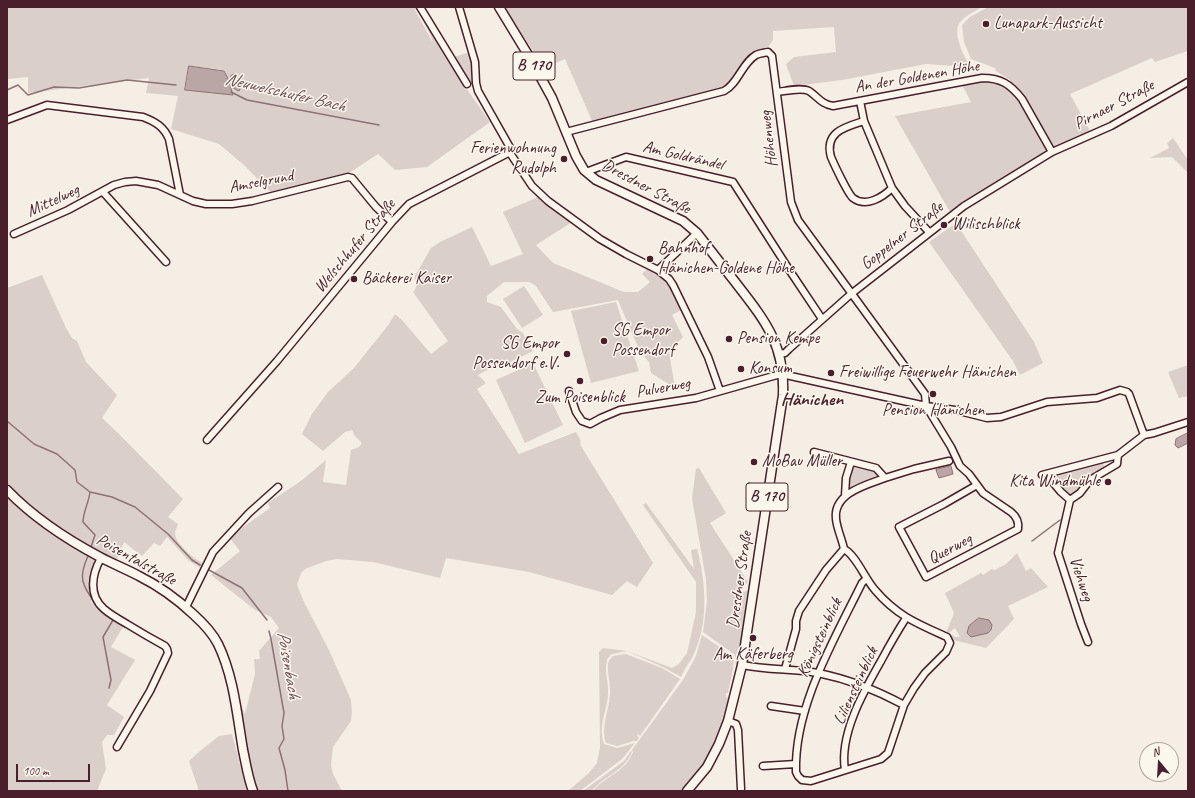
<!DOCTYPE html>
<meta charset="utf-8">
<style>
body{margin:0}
#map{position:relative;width:1195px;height:798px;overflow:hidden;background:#f4eee4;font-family:Caveat,sans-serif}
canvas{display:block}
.frame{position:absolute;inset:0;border:8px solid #4a1f2b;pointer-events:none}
.north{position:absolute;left:1139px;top:742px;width:40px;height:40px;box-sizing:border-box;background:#fbf7ec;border:1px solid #b4a19f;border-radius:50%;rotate:342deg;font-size:11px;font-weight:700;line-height:16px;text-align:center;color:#4a1f2b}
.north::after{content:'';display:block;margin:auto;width:14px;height:18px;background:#4a1f2b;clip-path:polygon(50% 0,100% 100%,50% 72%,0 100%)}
.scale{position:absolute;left:16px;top:764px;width:74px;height:18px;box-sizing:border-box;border:2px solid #4a1f2b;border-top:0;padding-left:5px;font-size:12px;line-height:14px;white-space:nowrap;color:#4a1f2b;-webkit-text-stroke:3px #fbf7ec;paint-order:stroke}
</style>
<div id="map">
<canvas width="1195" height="798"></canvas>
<div class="frame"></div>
<div class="north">N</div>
<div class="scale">100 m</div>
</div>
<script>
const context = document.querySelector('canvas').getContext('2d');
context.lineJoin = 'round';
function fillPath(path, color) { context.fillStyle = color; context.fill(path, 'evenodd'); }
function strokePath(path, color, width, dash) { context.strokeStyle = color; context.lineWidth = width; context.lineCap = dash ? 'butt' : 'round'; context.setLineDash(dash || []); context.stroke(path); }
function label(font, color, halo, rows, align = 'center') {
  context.font = font + ' Caveat,sans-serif'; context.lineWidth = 3; context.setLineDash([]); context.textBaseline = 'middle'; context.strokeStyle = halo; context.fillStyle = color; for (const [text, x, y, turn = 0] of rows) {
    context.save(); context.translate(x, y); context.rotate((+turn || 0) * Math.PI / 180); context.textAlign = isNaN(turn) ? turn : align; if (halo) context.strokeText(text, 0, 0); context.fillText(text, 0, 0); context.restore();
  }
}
fillPath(new Path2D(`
 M7,7H417L415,10L433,43C431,32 421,21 420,10L454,57L470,52L473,83L466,88L490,122L427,167L395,170L378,154L349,173L272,194L244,165L219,144L171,129L178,96L146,93L149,78L28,93V77L7,79ZM189,66L224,70C229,78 230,86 233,94L185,90Z
 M504,7H982C974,12 964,16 959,24C953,34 964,59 972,67L926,64L842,80L794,86L786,64L794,57L836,52L834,27L773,31V40L766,50L757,53L728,87L724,90L593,123L565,59L553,64L535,54Z
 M988,7H1188V51L1155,62L1152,58L1070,94L1090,131L1051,149L1010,80L996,71L995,68L971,59L964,42L962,25L970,17Z
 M982,80C991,80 1001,82 1009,88C1024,99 1039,134 1049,151L950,212L895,116L971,102L962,85Z
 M1173,138L1188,160V173L1172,157L1150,158L1169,148L1167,143Z
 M538,197L572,222L536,245L553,263L624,292H638L650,282L642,274L648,268C671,280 672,287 683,309L672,315L683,337L669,352L675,388L651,373L649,362L640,352L618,300L553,312L536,286L529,282H504L487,296V302L501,307L517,329L523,333L533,351L496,369H489L478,375L486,383L477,389L519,454L576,432L580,439L581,446L653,563L637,587L627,581L612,595L529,572L446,558L440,578L373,562L337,559L326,561L305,569L301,573L297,585L305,604L329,650L351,700L352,712L351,721L333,747L331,765L333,774L342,791H256L250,774L237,697L239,699L245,714L255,674L254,659H260L259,651L279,628L271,617L255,610L211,575L240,551L229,537L270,508L268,503L301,481L326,460L323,482L346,485L351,450L359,447L362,443L355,436L352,430L345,432L323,451L302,434L312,414L328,392L354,368L389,324L395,314L402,320L431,354L448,341L413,292L416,288L415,276L431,248L440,242L472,227L491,266L523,254L503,212Z
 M956,223L1034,342L1043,363L1020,375L1013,361L929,242Z
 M42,275L66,328L72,338L77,341L86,362L117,395L102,418L118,433L183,499L168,517L178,524C177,527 175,531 175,534C176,545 195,559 204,564L202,569L189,561L167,537L160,546L154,543L142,556L124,542L116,562C79,543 35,517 7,486V288Z
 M524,286L543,315L522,328L503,299Z
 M616,302L639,371L591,383L571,311Z
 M533,363L563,425L525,443L496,380Z
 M1188,365V396L1179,398L1168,372Z
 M1102,461L1105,468L1090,475L1078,491L1072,495L1067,494L1052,477L1054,475Z
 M854,465L878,471V478L852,489L848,486C847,479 849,469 854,465Z
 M699,468L726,513L710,523L748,582L741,590L744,592L748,590L750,593L736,669L735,655L703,632L707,601L706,580L692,498L696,469Z
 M7,493L98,559C95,564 92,570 91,577C89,585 94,595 91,602L99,611L123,627L111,647L135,660L107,705L124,717L114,735H107L102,742L106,769L97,791H7Z
 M646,503L694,569L691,550L697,549C706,583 709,623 693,656C689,663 684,670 681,677L663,667L627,651L612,654C610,656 607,658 607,661C604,670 608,680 608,689C609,709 597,724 604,744L617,748L635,743L622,759L580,791H568L589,773L597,763L600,747L599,652L603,648L627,651L672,668L679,664L687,653L696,612V582L643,505Z
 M1017,553L1026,571L1031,568L1048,587L1008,606L1014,619L986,648L953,640L950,637L952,635L955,637H960L955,628L949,633H946L954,613L945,593L981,573L983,575L992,569L995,570L1006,564Z
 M702,635L734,657L733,669L728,693H726V697L729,698C729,703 728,708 727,713C722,736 700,778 681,791H593C606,775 624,774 633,752L632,750L683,680L696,656Z
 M626,654L662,668L680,679L640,736L638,734L637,735L639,738L637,741H634L617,746L606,743C600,725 611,707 610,689C610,681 607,672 608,664C609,660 611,658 613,656Z
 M232,734L247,791H199L189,761L200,751L219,736Z
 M631,751L632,752C623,773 604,775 592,791H583L624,761Z`), '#dbd0c9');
const water = new Path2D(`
 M189,66L224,71C229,78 230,87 233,95L185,90Z
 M234,74H236L240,90L238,91L231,86V76Z
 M1188,433V443L1178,448L1175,445L1176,439Z
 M951,466L953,474L939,478L936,470Z
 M979,618L989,620L992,625L991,630L988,633L971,637L967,633L969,626Z`);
fillPath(water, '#baa7a5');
strokePath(water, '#8d7174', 1);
strokePath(new Path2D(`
 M7,90L18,85L28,95L54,87L79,88L127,80L176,85
 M231,92L247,100L379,125
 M7,421L34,444L57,454L75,470L77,482L90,492L112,497L135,507L168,534L192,560L200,565
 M90,492C89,502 83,512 83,522L95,535L91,547
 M1032,541L1060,520
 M89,554C78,576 81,585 96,604
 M209,570L242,588L267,620
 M109,616L113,620L103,637L111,680L109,688
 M269,631L271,639L284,713L282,726L284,739L279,748L285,770L288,791`), '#8d7174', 1.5);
const minor = new Path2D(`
 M420,7L467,84
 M778,92C786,91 801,87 809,91C818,97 821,104 833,106L982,78C1001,78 1010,84 1022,99L1052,152
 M860,101L864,121L892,188L905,206L929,232
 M7,120L47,105L143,117C156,122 164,127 169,139L180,195
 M864,121C845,127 824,132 831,157C834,164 848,194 853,198C866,208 883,197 892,188
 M566,132L724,91C738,84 742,63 756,55C760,53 764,53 768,52L772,56L791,202L798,220L925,394L926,406L951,447L960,466L969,474L983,493L1011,512C1016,516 1019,522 1018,529L926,577L899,527L944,504L977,485
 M510,153L532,186L548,201L600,239L626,254L658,270L669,279L673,285L708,357L720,391
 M586,172L626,157L733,182L790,271L822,319
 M103,192L166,262
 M14,234L68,210L114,185L125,182L136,181L158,185L193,201L206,204H232L252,201L348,177L352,178L376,207L392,222
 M658,270L697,233
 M779,354L785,353L789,349L851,294L964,206L1052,152L1111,126L1188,82
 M569,391L576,412L582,421L590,424L601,418L620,410L696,398L777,375H786L926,406L955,410L987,418L1001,417L1047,402L1097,398L1120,390L1127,392L1129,394L1144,435
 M207,440L277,361L392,222L409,204L512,151L478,91L476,83L475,62L459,7
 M814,452L876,468L885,478L914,469L949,461
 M1046,474L1061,492L1070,500
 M1042,475L1118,455L1144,435L1154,433L1188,422
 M845,496L846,478L851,462
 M1070,500L1058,553L1081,624L1088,642
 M1070,500L1080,493L1090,480L1117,464L1118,455
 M101,558C92,574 88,595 104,609C111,615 120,620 127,624C140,632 152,639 165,646L167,649L168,653L150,691L117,747
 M866,579L862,583C834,640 794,707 796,772L798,776L802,780L811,781L881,759L888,753L904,705L914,688L925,673L946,652L950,643L947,637C918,624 897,616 875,590C865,579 856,555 844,549C842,539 837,529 836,519C833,493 866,485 885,478
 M186,607L213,552L249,513L278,487
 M742,665C767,670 793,669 818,673C848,679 878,691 904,705
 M785,669L796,629V621L799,611L826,570L844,549
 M771,706L805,711
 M728,721L736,724L738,730L741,789
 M763,766L796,764
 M845,770C839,734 864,691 881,661C889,646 897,632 906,618`);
const major = new Path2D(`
 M499,7L530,58L552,98L576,156L584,170L596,180L683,221L697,233C711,251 725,269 739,287C767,323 785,347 783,395L742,665L728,721L719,744L707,767L687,791
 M7,490C33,517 68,540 100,557C113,564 126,569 139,576C159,586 177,599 193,614C203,623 212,632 218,644C234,677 237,715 243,750C246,764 248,778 253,791`);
strokePath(minor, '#4a1f2b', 9);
strokePath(major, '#4a1f2b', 11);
strokePath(minor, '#fbf7ec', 6);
strokePath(major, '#fbf7ec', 8);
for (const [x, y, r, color] of [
 [986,24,4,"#4a1f2b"],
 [564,159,4,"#4a1f2b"],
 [944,225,4,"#4a1f2b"],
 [650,259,4,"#4a1f2b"],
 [354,279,4,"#4a1f2b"],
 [729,339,4,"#4a1f2b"],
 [604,341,4,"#4a1f2b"],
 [567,354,4,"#4a1f2b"],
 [741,369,4,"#4a1f2b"],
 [831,373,4,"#4a1f2b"],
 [580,381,4,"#4a1f2b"],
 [933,394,4,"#4a1f2b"],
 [754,462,4,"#4a1f2b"],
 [1108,482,4,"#4a1f2b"],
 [753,638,4,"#4a1f2b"]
]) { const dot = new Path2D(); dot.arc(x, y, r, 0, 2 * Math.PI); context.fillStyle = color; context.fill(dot); strokePath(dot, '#fbf7ec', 1.5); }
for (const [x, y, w] of [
 [534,66,42],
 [767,497,42]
]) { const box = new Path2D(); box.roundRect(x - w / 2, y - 14, w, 28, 3); context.fillStyle = '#fbf7ec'; context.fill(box); strokePath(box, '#4a1f2b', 1); }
label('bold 16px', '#4a1f2b', null, [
 ["B 170",534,66],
 ["B 170",767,497]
]);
label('17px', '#4a1f2b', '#fbf7ec', [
 ["Lunapark-Aussicht",994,24],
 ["Ferienwohnung",556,149,"right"],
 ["Rudolph",556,169,"right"],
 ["Wilischblick",952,225],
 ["Bahnhof",658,249],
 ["Hänichen-Goldene Höhe",658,269],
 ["Bäckerei Kaiser",362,279],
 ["SG Empor",612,331],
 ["Possendorf",612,351],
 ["Pension Kempe",737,339],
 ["SG Empor",559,344,"right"],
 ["Possendorf e.V.",559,364,"right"],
 ["Konsum",749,369],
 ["Freiwillige Feuerwehr Hänichen",839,373],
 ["Zum Poisenblick",580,398,"center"],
 ["Pension Hänichen",933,411,"center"],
 ["MoBau Müller",762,462],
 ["Kita Windmühle",1100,482,"right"],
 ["Am Käferberg",753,655,"center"]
], 'left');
label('17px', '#4a1f2b', '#fbf7ec', [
 ["An der Goldenen Höhe",917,77,-10],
 ["Pirnaer Straße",1114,105,-28],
 ["Höhenweg",769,139,-97],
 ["Am Goldrändel",683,156,13],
 ["Amselgrund",261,182,-11],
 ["Dresdner Straße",646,187,28],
 ["Mittelweg",53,201,-25],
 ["Goppelner Straße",902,236,-38],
 ["Welschhufer Straße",355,246,-50],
 ["Pulverweg",663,388,-10],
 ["Querweg",950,549,-28],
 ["Poisentalstraße",136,560,29],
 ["Viehweg",1081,579,72],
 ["Dresdner Straße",740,580,-82],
 ["Königsteinblick",820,638,-65],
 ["Liliensteinblick",856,686,-65]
]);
label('italic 18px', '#714f56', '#fbf7ec', [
 ["Neuwelschufer Bach",285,93,13],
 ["Poisenbach",288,665,80]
]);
label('bold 19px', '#4a1f2b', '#fbf7ec', [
 ["Hänichen",812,400]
]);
</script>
